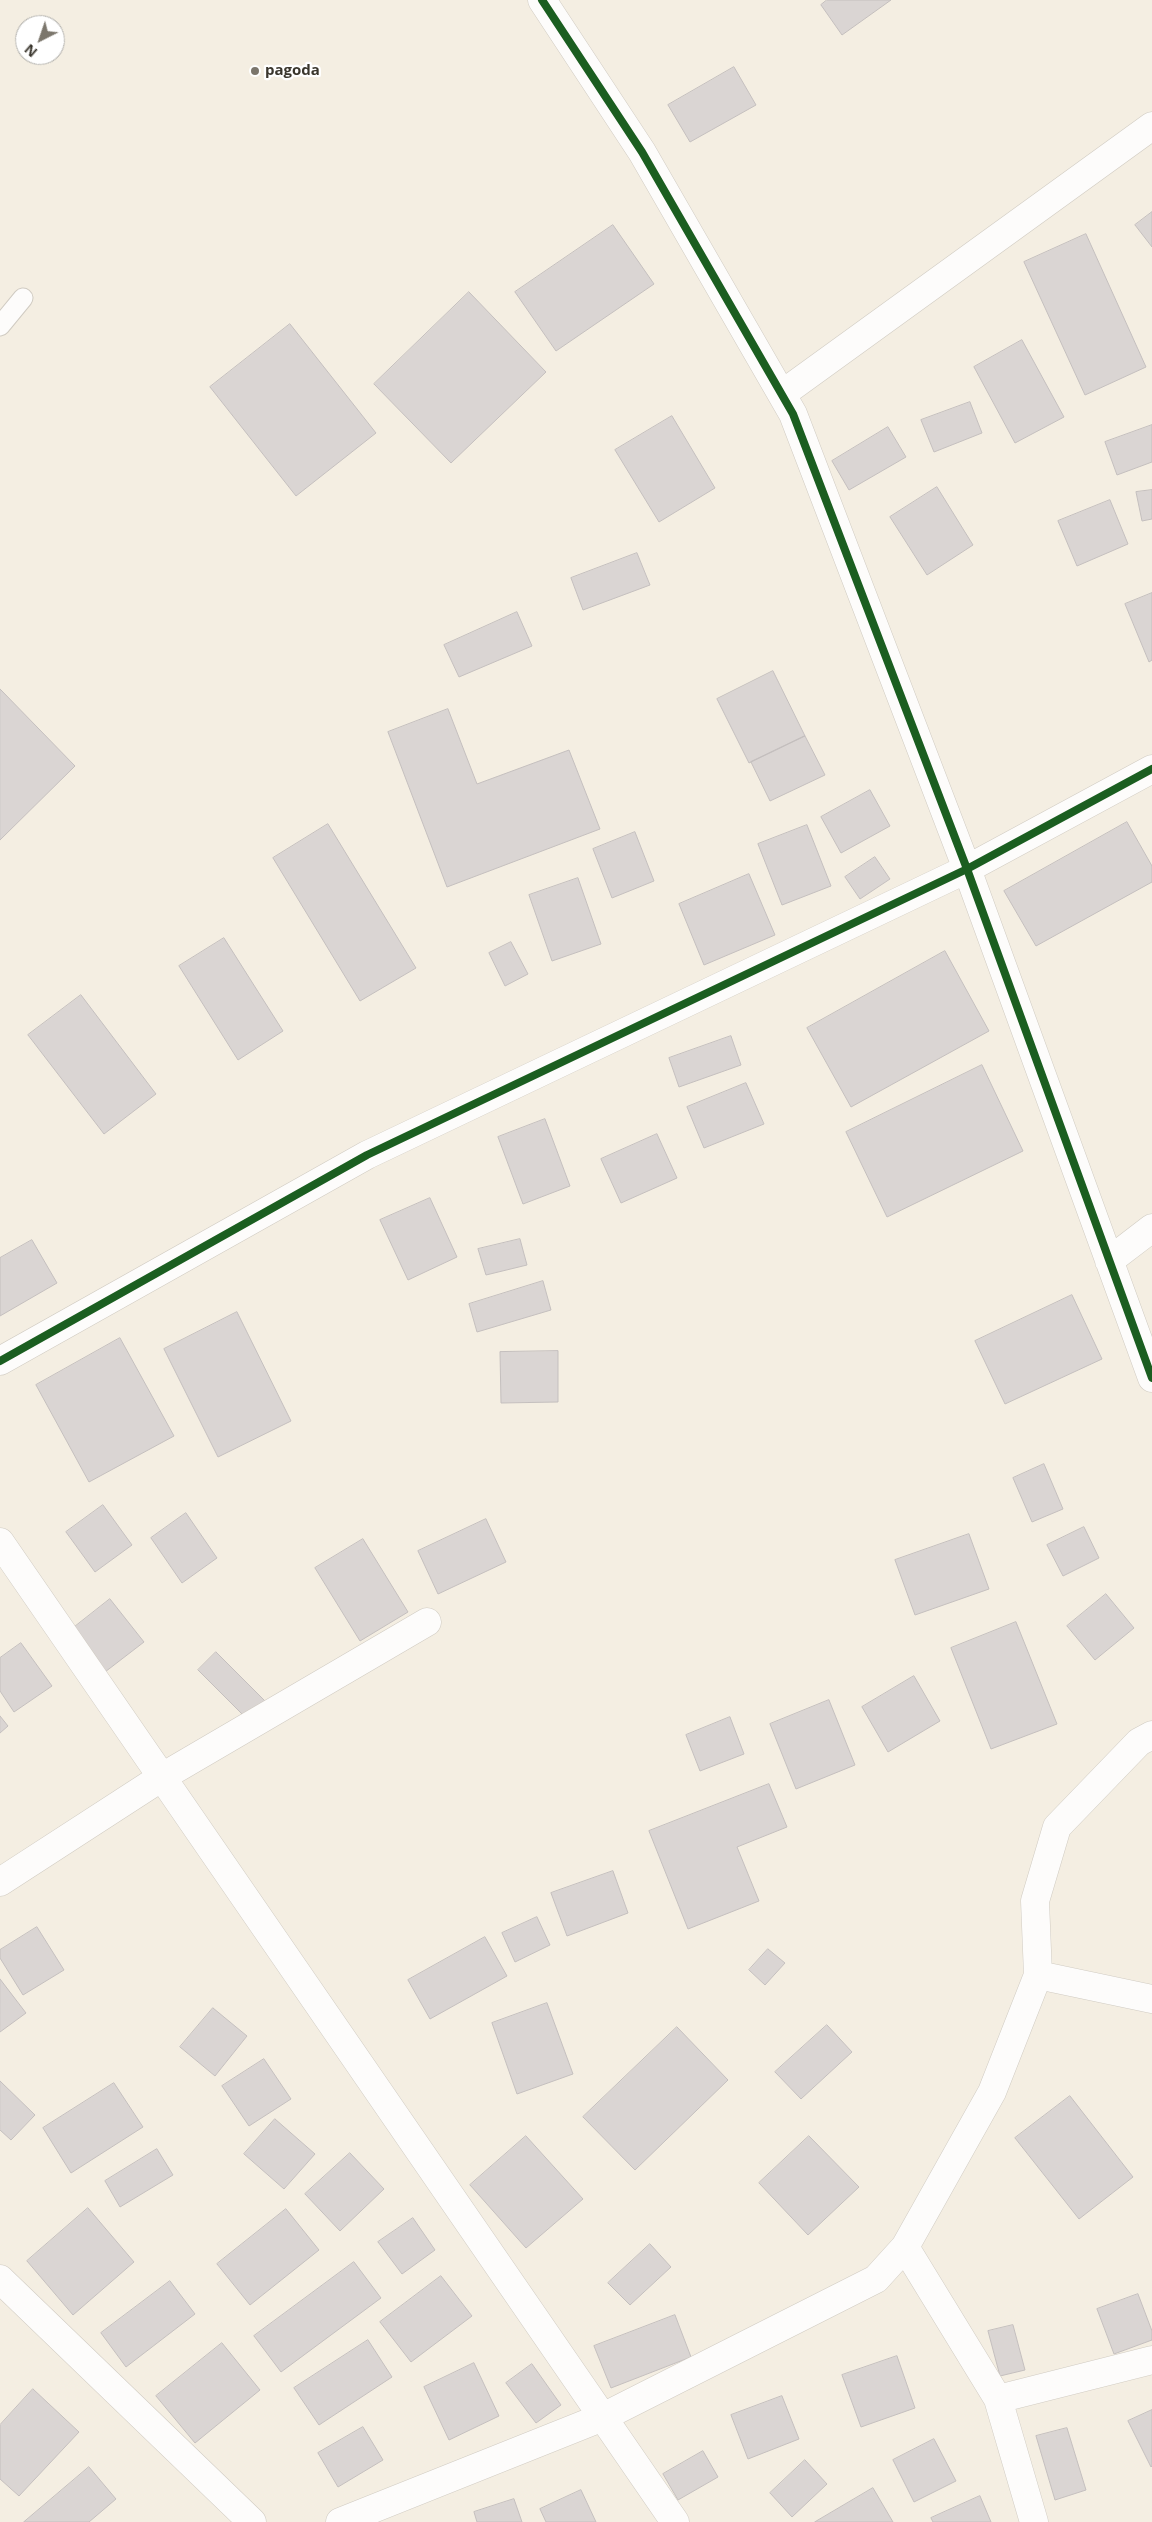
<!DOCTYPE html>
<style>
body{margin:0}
#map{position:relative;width:1152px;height:2522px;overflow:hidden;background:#f4eee2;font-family:"Open Sans",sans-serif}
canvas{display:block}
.north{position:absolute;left:15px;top:15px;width:50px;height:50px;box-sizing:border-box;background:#fff;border:1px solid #b0afab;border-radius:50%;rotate:221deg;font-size:14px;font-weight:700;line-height:20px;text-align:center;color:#3a362d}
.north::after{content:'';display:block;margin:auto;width:18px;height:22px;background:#7b766c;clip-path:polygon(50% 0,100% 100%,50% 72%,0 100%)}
</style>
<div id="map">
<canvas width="1152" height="2522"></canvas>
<div class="north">N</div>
</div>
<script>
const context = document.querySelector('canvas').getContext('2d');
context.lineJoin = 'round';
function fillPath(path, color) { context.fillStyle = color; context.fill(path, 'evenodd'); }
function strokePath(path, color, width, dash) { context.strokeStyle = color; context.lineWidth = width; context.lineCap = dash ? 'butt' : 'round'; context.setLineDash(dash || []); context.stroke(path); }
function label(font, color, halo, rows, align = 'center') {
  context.font = font + ' "Open Sans",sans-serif'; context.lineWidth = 4.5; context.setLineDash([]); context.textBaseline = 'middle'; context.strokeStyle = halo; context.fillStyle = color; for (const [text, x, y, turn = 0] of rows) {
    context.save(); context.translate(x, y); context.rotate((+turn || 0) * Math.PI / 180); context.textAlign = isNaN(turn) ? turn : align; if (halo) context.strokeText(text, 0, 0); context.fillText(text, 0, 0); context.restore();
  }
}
const building = new Path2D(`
 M827,0H891L842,35L821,5Z
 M734,67L756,105L690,142L668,105Z
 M1152,212V247L1135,225Z
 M613,225L654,284L556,351L515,292Z
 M1086,234L1146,367L1085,395L1024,262Z
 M469,292L546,372L451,463L374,384Z
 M290,324L376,433L296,496L210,387Z
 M1022,340L1064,417L1015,443L974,367Z
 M970,402L982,433L934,452L921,420Z
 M672,416L715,488L659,522L615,450Z
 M1152,425V462L1117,475L1105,442Z
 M888,427L906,457L849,490L832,461Z
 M937,487L973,545L927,575L890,517Z
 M1152,490V519L1142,521L1136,492Z
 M1110,500L1128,544L1077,566L1058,521Z
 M637,553L650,585L583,610L571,578Z
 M1152,593V660L1149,662L1125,604Z
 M517,612L532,646L459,677L444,645Z
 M773,671L805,736L749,763L717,699Z
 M0,689L75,766L0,840Z
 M448,709L477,784L569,750L600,829L447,887L388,732Z
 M805,736L825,775L770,801L751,762Z
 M870,790L890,826L841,853L821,817Z
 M1127,822L1152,866V882L1036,946L1004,891Z
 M328,824L416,968L360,1001L273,858Z
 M807,825L831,886L782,905L758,844Z
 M635,832L654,881L612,898L593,849Z
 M875,857L890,879L860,899L845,877Z
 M749,874L775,935L704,965L679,904Z
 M578,878L601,944L552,961L529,895Z
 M224,938L283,1031L238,1060L179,966Z
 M511,942L528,974L505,986L489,953Z
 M945,951L989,1031L851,1107L807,1028Z
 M81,995L156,1094L104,1134L28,1035Z
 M731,1036L741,1065L679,1087L669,1058Z
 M982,1065L1023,1151L887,1217L846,1132Z
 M746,1083L764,1124L704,1148L687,1107Z
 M545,1119L570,1186L523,1204L498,1137Z
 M657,1134L677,1178L621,1203L601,1159Z
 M430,1198L457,1257L408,1280L380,1220Z
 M520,1239L527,1265L486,1275L478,1249Z
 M32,1240L57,1283L0,1316V1258Z
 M543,1281L551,1310L477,1332L469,1304Z
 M1072,1295L1102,1359L1005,1404L975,1341Z
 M237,1312L291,1421L218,1457L164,1349Z
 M120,1338L174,1436L89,1482L36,1385Z
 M558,1351V1402L501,1403L500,1352Z
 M1044,1464L1063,1509L1032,1522L1013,1478Z
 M103,1505L132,1545L95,1572L66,1532Z
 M186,1513L217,1558L182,1583L151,1538Z
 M486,1519L506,1562L438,1594L418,1551Z
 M1084,1527L1099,1558L1063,1576L1047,1545Z
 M969,1534L989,1589L915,1615L895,1560Z
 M363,1539L408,1612L360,1641L315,1568Z
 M1106,1594L1134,1628L1095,1660L1067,1626Z
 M110,1599L144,1642L105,1672L72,1629Z
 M1016,1622L1057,1724L991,1749L951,1648Z
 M21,1643L52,1686L14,1712L0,1691V1658Z
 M216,1652L266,1702L248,1720L198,1670Z
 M914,1676L940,1721L888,1752L862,1707Z
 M829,1700L855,1765L796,1789L770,1724Z
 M0,1716L8,1726L0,1733Z
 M730,1717L744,1754L700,1771L686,1735Z
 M769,1784L787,1827L737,1847L759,1901L688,1929L649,1831Z
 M613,1871L628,1913L567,1936L551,1893Z
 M537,1917L550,1945L515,1962L502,1933Z
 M37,1927L64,1970L23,1995L0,1958V1950Z
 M485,1937L507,1976L430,2019L408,1980Z
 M768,1949L785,1963L765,1985L749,1970Z
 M0,1979L26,2013L0,2032Z
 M547,2003L573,2074L517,2094L492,2023Z
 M213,2008L247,2036L215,2076L180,2047Z
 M827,2025L852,2052L801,2099L775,2072Z
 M677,2027L728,2080L635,2170L583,2117Z
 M264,2059L291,2099L249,2126L222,2086Z
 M0,2081L35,2115L11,2140L0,2130Z
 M114,2083L143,2127L71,2173L43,2128Z
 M1070,2096L1133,2177L1079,2219L1015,2138Z
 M275,2119L315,2154L284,2189L244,2154Z
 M526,2136L583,2199L526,2248L470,2185Z
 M809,2136L859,2187L808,2235L759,2183Z
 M157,2149L173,2175L120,2207L105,2181Z
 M350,2153L384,2189L340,2231L305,2194Z
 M88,2208L134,2262L73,2315L27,2261Z
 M286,2209L319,2250L250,2305L217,2264Z
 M413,2218L435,2250L402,2274L378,2242Z
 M650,2244L671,2267L630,2305L608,2283Z
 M354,2262L381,2298L281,2372L254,2336Z
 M441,2276L472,2316L411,2362L380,2322Z
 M170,2281L195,2314L126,2367L101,2333Z
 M1138,2294L1152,2331V2340L1114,2354L1097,2309Z
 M675,2315L691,2357L611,2388L594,2346Z
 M1013,2325L1025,2370L1000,2376L988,2331Z
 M368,2340L392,2377L319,2425L294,2388Z
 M222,2343L260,2390L195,2443L156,2396Z
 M897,2356L915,2408L861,2427L842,2375Z
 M474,2363L499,2416L449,2440L424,2387Z
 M532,2364L561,2405L536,2423L506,2383Z
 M33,2389L79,2432L19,2496L0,2479V2425Z
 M782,2396L799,2439L748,2459L731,2415Z
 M1152,2410V2466L1151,2467L1128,2421Z
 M363,2427L383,2460L338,2487L318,2453Z
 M1067,2428L1086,2490L1055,2500L1036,2436Z
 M934,2439L956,2481L914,2502L893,2460Z
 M703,2451L718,2477L678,2500L663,2474Z
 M805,2460L827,2484L792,2517L770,2493Z
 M89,2467L116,2499L89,2522H24Z
 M873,2488L893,2522H815Z
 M581,2490L596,2522H546L540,2509Z
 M980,2496L991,2522H933L931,2518Z
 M514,2499L522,2522H477L474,2512Z`);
fillPath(building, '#dad5d3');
strokePath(building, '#c4bfbe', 1);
const lane = new Path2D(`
 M0,326L23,298`);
const street = new Path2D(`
 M542,0L642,152L793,414L967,869L1152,1378
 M782,394L1152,126
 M1109,1261L1152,1228
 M0,1361L367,1155L967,869L1152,769
 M0,1542L675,2522
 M0,1882L162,1777L427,1622
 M1038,1975L1152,1999
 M905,2247L998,2399L1034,2522
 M0,2279L252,2522
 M998,2399L1152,2360
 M340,2522L603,2417L876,2279L905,2247L992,2092L1038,1975L1035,1901L1057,1827L1139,1742L1152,1735`);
strokePath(lane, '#d0cbc2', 21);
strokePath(street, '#d0cbc2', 29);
strokePath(lane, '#fdfcfb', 19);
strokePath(street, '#fdfcfb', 28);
strokePath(new Path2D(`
 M542,0L642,152L793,414L967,869L1152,1378
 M0,1361L367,1155L967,869L1152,769`), '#1b5e20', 8);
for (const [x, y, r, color] of [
 [255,71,5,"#7b766c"]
]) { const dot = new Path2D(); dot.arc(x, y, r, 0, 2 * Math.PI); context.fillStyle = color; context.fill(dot); strokePath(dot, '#fff', 2); }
label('bold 15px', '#3a362d', '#fff', [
 ["pagoda",265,71]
], 'left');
</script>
